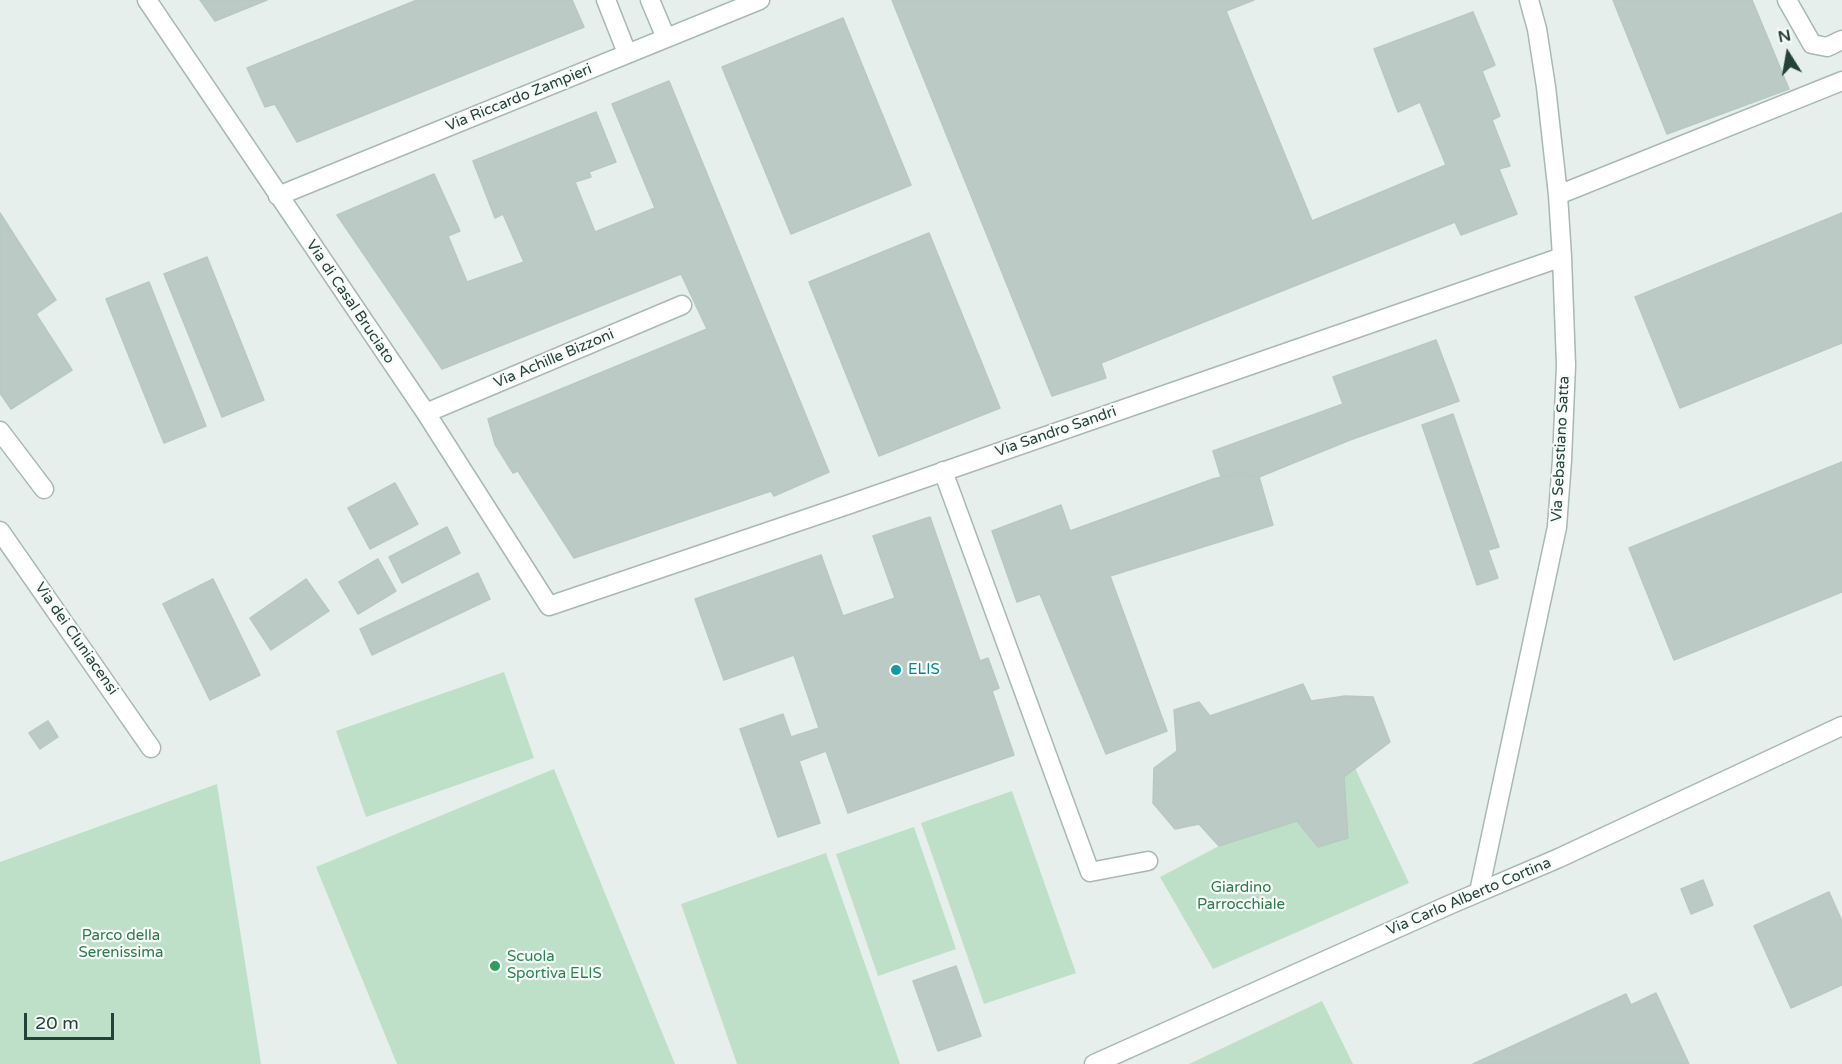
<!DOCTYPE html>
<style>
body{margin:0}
#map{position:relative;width:1842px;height:1064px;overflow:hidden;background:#e6efeb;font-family:"Varela Round",sans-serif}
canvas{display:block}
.north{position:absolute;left:1758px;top:24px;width:60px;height:60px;-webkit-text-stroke:4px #f7fbf9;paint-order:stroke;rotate:349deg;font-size:16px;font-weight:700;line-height:24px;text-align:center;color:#24423a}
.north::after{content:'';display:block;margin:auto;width:21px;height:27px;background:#24423a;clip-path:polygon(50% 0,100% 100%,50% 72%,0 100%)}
.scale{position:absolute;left:24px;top:1013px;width:90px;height:27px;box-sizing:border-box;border:3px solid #24423a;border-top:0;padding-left:8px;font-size:18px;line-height:21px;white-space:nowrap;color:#24423a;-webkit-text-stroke:4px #f7fbf9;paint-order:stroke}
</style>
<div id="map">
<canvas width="1842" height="1064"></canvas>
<div class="north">N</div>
<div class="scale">20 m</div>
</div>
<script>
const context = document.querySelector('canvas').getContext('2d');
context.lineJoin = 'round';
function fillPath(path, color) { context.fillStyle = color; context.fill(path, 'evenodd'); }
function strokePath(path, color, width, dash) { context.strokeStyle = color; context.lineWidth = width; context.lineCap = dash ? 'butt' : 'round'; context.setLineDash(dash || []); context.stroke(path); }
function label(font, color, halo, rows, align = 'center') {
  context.font = font + ' "Varela Round",sans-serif'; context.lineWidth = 4.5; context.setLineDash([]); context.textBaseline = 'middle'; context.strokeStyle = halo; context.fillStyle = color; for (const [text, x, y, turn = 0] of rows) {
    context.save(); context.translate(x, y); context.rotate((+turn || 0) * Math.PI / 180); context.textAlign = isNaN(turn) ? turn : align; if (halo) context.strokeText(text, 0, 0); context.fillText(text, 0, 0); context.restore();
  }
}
fillPath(new Path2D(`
 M504,672L534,758L366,817L336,731Z
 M1355,768L1409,883L1213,969L1160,877L1219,846L1297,821L1318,847L1348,838L1344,777Z
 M554,769L675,1064H397L316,867Z
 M217,784L261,1064H0V862Z
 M1012,791L1076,973L984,1004L921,823Z
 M914,827L956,949L878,976L836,854Z
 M826,853L900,1064H737L681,904Z
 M1322,1001L1353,1064H1189Z`), '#bfe0c8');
const building = new Path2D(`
 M200,0H267L215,21Z
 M417,0H572L584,27L297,142L275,104L265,107L247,68Z
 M892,0H1254L1226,11L1312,221L1446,165L1420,102L1398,112L1374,49L1473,12L1495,65L1482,71L1500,116L1492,120L1510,166L1499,169L1517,214L1461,235L1455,222L1101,363L1106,378L1052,396Z
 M1613,0H1752L1789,89L1667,134Z
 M843,18L911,185L791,234L722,67Z
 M669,81L829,472L774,496L771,491L574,558L518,471L513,473L495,444L488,419L707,329L681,274L442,369L337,215L434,174L460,231L448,236L467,282L524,262L503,214L495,218L473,161L596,112L616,162L589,172L591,177L575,182L595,232L655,208L612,104Z
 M0,213L56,300L36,314L72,370L11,409L0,393Z
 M1842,213V343L1680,408L1635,297Z
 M929,233L1000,408L879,456L809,282Z
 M207,257L264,400L222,417L164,274Z
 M149,282L206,426L164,443L106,299Z
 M1436,340L1459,401L1350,440L1259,477L1238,473L1221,477L1213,451L1343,404L1333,377Z
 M1453,414L1499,547L1488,550L1498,578L1477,585L1422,425Z
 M1842,462V592L1674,660L1629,548Z
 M1238,473L1259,477L1273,525L1110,576L1167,731L1106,754L1040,594L1017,602L992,531L1061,505L1070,531L1213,479Z
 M395,483L418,524L370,549L348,508Z
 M930,517L980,661L988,658L999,688L992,691L1014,755L848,813L826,751L799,761L820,823L778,837L740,729L783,714L791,737L819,728L794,655L724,680L695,599L821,555L843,616L895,598L873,536Z
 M447,527L460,553L402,583L389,557Z
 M378,559L396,591L358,614L339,582Z
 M478,573L490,599L372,655L360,629Z
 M213,579L260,675L210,700L163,604Z
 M306,579L329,611L271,650L250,618Z
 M1303,684L1311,701L1345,696L1373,697L1390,742L1344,777L1348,838L1318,847L1297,821L1219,846L1199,824L1175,829L1153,803L1154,768L1177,751L1174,710L1199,702L1210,716Z
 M48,721L58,737L40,749L29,733Z
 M1703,880L1713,905L1691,914L1681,889Z
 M1829,892L1842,921V985L1791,1008L1754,926Z
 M956,966L981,1036L938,1051L913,981Z
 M1656,993L1689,1064H1473L1626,994L1631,1005Z`);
fillPath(building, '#bbcac4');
strokePath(building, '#b8c9c2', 1.5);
const minor = new Path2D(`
 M147,0L426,413L549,606L850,504L1562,257
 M606,0L627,53
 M650,0L666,38
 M1787,0L1812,44L1827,47L1842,40
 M1558,195L1842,81
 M278,196L760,0
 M426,413L682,305
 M0,431L44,489
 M943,471L1090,872L1148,861
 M0,531L151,748
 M1479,892L1557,527L1562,460L1566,365L1562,257L1558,195L1546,87L1537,29L1529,0
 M1094,1064L1449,905L1559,858L1842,726`);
strokePath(minor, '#a8b8b2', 21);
strokePath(minor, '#fff', 18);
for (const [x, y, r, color] of [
 [896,670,6,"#0f9aa8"],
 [495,966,6,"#2e9e5b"]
]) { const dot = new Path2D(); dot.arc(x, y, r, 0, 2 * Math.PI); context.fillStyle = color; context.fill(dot); strokePath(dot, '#f7fbf9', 2); }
label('15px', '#24423a', '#f7fbf9', [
 ["Via Riccardo Zampieri",519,98,-22],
 ["Via di Casal Bruciato",350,302,56],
 ["Via Achille Bizzoni",554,359,-23],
 ["Via Sandro Sandri",1056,432,-19],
 ["Via Sebastiano Satta",1561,449,-87],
 ["Via dei Cluniacensi",76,639,55],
 ["Via Carlo Alberto Cortina",1469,897,-23]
]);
label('15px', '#0d838f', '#f7fbf9', [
 ["ELIS",908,670]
], 'left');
label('15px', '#2d7a4b', '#f7fbf9', [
 ["Giardino",1241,888],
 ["Parrocchiale",1241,905],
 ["Parco della",121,936],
 ["Serenissima",121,953]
]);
label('15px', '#27864d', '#f7fbf9', [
 ["Scuola",507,957],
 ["Sportiva ELIS",507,974]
], 'left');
</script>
